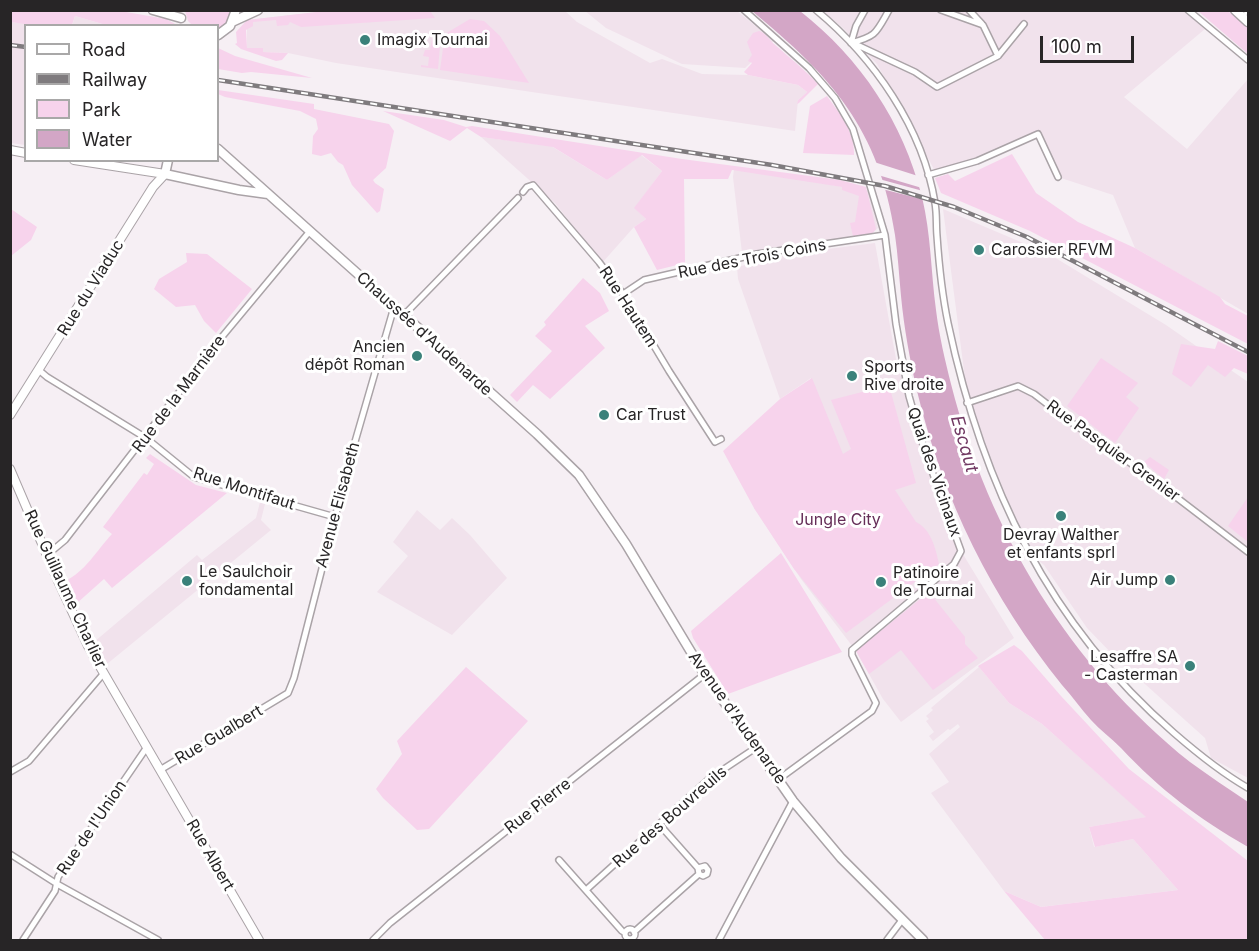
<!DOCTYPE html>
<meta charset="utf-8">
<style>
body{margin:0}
#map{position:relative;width:1259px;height:951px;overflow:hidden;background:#f6eff4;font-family:Inter,sans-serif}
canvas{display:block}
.frame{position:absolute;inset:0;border:12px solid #272526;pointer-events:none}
.legend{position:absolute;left:24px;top:24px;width:195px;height:138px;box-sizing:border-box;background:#fff;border:2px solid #a9a8a8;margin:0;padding:8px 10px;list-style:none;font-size:18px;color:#272526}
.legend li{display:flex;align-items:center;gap:12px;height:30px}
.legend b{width:30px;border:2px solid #a9a8a8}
.scale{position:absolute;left:1040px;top:36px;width:94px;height:27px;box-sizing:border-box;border:3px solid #272526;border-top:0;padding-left:8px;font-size:18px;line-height:21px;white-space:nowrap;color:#272526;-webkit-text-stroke:4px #fff;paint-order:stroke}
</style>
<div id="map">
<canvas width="1259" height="951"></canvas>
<div class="frame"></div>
<ul class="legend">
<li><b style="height:8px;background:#fff"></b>Road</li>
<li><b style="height:8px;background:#7f7b7e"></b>Railway</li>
<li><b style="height:16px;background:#f7d3ec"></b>Park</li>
<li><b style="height:16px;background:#d3a6c6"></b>Water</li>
</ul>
<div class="scale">100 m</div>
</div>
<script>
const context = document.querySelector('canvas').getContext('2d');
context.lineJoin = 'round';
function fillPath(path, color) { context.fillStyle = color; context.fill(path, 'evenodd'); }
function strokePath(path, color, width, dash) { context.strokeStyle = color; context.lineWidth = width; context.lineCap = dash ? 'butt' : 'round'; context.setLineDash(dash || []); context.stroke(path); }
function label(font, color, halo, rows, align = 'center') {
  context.font = font + ' Inter,sans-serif'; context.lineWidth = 6; context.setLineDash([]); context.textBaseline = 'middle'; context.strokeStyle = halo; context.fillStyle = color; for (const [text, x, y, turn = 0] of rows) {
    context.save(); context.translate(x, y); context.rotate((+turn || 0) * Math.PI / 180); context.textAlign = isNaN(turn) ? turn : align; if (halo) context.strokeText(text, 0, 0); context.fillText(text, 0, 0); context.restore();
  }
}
fillPath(new Path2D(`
 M334,10L565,11L577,22L650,63L662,59L702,74L748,75L798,85L807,92L798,100L795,131L336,63L288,53L263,52L247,49V20Z
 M585,11H737L774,41L745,68L682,64L606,28Z
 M823,11H1184L1205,29L1124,97L1187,149L1248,79V314L1135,248L1113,195L1061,178L1038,134L994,155L936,173L877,64L843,28Z
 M75,16L106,25L72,26Z
 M10,22L38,25L26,26L25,145L11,143Z
 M481,137L551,146L607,180L641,155L662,171L635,208L646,219L634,227L602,263L555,203Z
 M734,169L869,191L878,228L871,234L742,253L733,177Z
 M943,209L1049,254L1166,325L1248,382V778L1211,758L1205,738L1116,658L1087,628L1044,565L1027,551L969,409Z
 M875,243L896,359L911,412L961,551L1014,638L901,722L883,699L856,651L801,579L754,508L811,378L780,399L738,279L737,267L789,254Z
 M260,502L265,504L261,520L271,530L107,664L94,642L197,555L202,560L256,518Z
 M417,510L440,530L452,518L470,535L507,578L452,635L377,592L408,556L393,542Z
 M979,667L1009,703L1042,724L1147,817L1089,827L1094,847L1133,839L1178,890L1041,907L1004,891L931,793L949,782L929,754L960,727L958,724L950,730L948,729L933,741L929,736L934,732L926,721L929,719L926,716L933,710L931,708Z`), '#f1e2ec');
fillPath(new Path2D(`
 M115,10L166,19L177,25H106L75,16L72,25L38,26L11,22V11Z
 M334,10L430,11L435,18L301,27L290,22L288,25L277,26L276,20L253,22V26L246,30L247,48H263V52L288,53L282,60L276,61L241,49L235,44L237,43L236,32L247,20Z
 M185,11H232L228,23L218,31V26L192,25L188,21Z
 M1198,11H1228L1248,28V54Z
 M470,19L484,21L500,36L529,83L440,70L445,34Z
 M759,31C766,33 768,39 774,44C789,57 804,69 818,84L799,103L797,104L798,100L807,92L798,85L748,75L744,72L752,63L748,61L752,55L747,42L753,33Z
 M441,34L438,69L421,67V65L428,66L429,57L423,56L425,50H430L432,40Z
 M218,48L235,56L312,78L251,72L242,73L218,69Z
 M218,90L314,104V109L389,124L394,131L386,168L373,180L375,183L384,189L380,211L377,213L352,185L343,165L338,162L331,153L321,156L312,154L313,136L318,129L316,119L300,111L225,97L218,94Z
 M827,96C840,114 855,132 854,155L803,153L810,106Z
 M383,111L444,120L466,127L472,126L682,159L840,180L866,187L876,229L872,234L853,236L850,223L855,222L859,196L842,190V187L732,170L728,179H684L685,263L657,270L634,227L646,219L634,208L662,171L642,155L607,180L553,147L481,137L467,128L450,141Z
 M1012,154L1036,193L1078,222L1135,248L1220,297L1225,304L1248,316V344L1030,231L941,193L935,178L948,174L955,181Z
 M11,209L37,227L31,240L11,256Z
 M186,253L207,254L252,289L216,333L204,321L195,305L176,307L154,289L159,279L187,262Z
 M583,278L600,293L609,311L585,326L605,348L550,399L533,385L517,402L510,395L552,351L535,336L546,325L544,322Z
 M1218,341L1248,356V374L1234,368L1225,377L1208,365L1191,387L1172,374L1181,344L1215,349Z
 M1101,358L1138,383L1126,397L1139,408L1115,443L1067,406Z
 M812,378L843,454L851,449L831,400L889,385L916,483L895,490L916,522C931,529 936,549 939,564L846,633L794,569L754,508L723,451L780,399Z
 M150,454L196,485L227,493L112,588L104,579L76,604L65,581C85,572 97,550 112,534L103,527L144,473L147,475L154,464L146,458Z
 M1150,457L1169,470L1164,479L1144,462Z
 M1248,497V542L1228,526Z
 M781,553L842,652L728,694L693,638L691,631Z
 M929,592L965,637V644L978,658L933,690L901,650L869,674L856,651Z
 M1014,645L1022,651L1061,696L1129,769L1248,861V940H1045L1004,891L1041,907L1178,890L1133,839L1095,847L1089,827L1146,817L1042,724L1009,703L978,666Z
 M466,667L528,721L429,829L417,830L383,798L376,789L402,754L397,741Z`), '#f7d3ec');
fillPath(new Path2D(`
 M752,11H800C861,59 903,122 922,197C931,234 931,273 936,310C939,335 945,360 951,384C989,533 1070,666 1190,762C1209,776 1229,789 1248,802V847C1198,818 1160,790 1121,748C1111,738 1100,730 1091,720C1081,709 1072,696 1062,685C992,598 943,500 917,391C910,360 904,328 901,296C899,276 898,255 895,235C879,129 832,77 752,11Z`), '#d3a6c6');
fillPath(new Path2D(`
 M874,162L918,176L922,188L878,175Z
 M879,179L923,191L925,200L882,189Z`), '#f6eff4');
const street = new Path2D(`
 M744,10L809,68L835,98L853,129L885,235L896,324L909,396L925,452L961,551L954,564L852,650V655L876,703L872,711L779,779
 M816,10C874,58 923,128 935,203C937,214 936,225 937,236C939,265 942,294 948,323C982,484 1048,624 1174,733C1197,753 1222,773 1248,788
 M941,10L983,25L998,56
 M969,10L982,24
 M1188,10L1248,60
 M851,43C877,36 876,33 889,10
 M851,43L856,26L865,10
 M853,43L915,72L937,87L998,56L1024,24
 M928,175L977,161L1038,134L1058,177
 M523,192L527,187L533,185L599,262L623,294L669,371L715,442L721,439
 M623,294L644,280L757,254L885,235
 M404,315L518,198
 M40,371L47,377L146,438L194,477L335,517
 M967,403L1018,386L1034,394L1068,420L1146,474L1248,552
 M47,555L65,540L221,338L310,231
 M160,770L288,693L294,678L350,459L394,307
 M10,772L29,761L104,673
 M659,824L698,868L699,874L703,876L707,874L708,870L705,866L698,868
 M10,854L57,884L158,940
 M559,860L622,931L625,933
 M586,890L709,779L757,747
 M625 934a5 5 0 1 1 10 0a5 5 0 1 1-10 0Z
 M634,932L699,874
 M23,940L55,891L58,877L147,747
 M373,940L390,923L705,674
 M719,940L793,801
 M887,940L902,920`);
const secondary = new Path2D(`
 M10,150L26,153
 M74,160L165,174
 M10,415L153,187L165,174
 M10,469L58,581L88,646L259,940`);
const primary = new Path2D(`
 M153,10L181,18
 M1235,10L1248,22
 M1248,10V11
 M234,21L258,10
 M218,35L230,26L236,10
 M218,149L537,434L579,475L626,544L700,667L793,801L841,858L923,940
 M168,160L165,174L239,190L268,194`);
strokePath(street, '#aaa3a7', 8);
strokePath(secondary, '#aaa3a7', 10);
strokePath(primary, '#aaa3a7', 11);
strokePath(street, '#fff', 5);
strokePath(secondary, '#fff', 8);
strokePath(primary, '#fff', 8);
const rail = new Path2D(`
 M10,45L26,47
 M218,80L772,165L885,186L954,207L1027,237L1248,352`);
strokePath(rail, '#7f7b7e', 4.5);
strokePath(rail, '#fff', 2, [7]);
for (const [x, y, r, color] of [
 [365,40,6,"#3a817a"],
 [979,250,6,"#3a817a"],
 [417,356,6,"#3a817a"],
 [852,376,6,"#3a817a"],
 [604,415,6,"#3a817a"],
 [1061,516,6,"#3a817a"],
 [1170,580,6,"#3a817a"],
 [187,581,6,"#3a817a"],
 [881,582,6,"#3a817a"],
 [1190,666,6,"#3a817a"]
]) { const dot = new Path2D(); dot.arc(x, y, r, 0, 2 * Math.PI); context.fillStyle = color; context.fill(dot); strokePath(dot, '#fff', 2); }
label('16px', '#272526', '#fff', [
 ["Imagix Tournai",377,40],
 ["Carossier RFVM",991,250],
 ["Ancien",405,347,"right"],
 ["dépôt Roman",405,365,"right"],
 ["Sports",864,367],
 ["Rive droite",864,385],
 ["Car Trust",616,415],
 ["Devray Walther",1061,535,"center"],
 ["et enfants sprl",1061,553,"center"],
 ["Le Saulchoir",199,572],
 ["fondamental",199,590],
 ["Patinoire",893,573],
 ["de Tournai",893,591],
 ["Air Jump",1158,580,"right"],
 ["Lesaffre SA",1178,657,"right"],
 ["- Casterman",1178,675,"right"]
], 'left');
label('16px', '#272526', '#fff', [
 ["Rue des Trois Coins",752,259,-11],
 ["Rue du Viaduc",91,288,-58],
 ["Rue Hautem",628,307,57],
 ["Chaussée d'Audenarde",424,334,42],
 ["Rue de la Marnière",179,394,-53],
 ["Rue Pasquier Grenier",1113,451,36],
 ["Quai des Vicinaux",934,472,71],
 ["Rue Montifaut",244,489,18],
 ["Avenue Elisabeth",338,505,-75],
 ["Rue Guillaume Charlier",65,589,65],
 ["Avenue d'Audenarde",737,718,55],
 ["Rue Gualbert",219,735,-31],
 ["Rue Pierre",538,806,-38],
 ["Rue des Bouvreuils",670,817,-41],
 ["Rue de l'Union",92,828,-56],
 ["Rue Albert",210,855,60]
]);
label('16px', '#652e58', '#fff', [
 ["Jungle City",838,520]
]);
label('italic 18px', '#703862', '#fff', [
 ["Escaut",964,444,74]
]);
</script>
